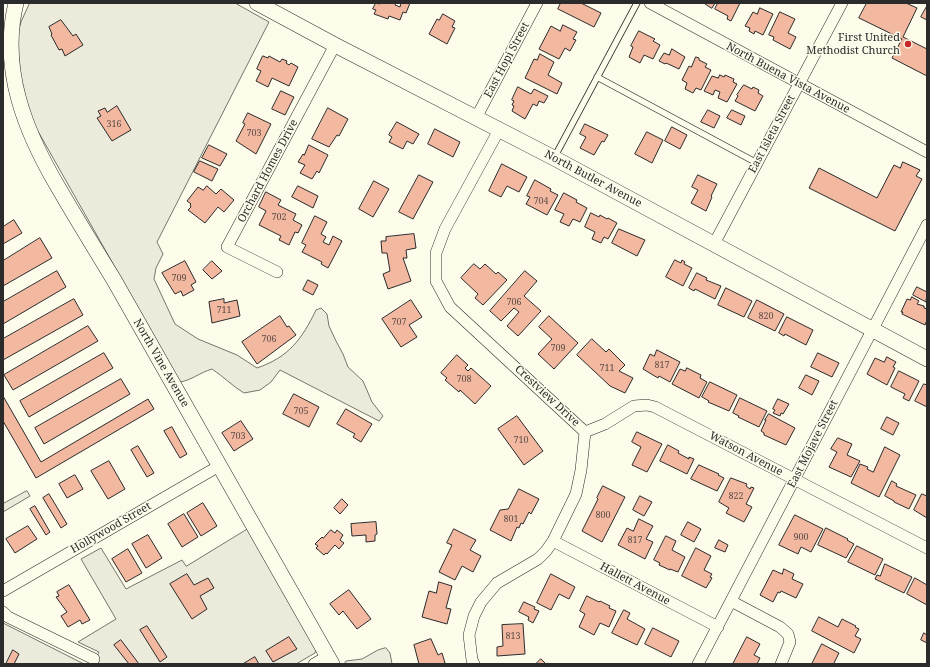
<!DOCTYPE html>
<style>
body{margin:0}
#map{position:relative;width:930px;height:667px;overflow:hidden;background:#fdfbea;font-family:"Noto Serif",serif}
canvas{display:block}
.frame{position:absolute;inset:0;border:4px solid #2b2b2b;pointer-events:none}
</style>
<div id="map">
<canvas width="930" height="667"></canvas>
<div class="frame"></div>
</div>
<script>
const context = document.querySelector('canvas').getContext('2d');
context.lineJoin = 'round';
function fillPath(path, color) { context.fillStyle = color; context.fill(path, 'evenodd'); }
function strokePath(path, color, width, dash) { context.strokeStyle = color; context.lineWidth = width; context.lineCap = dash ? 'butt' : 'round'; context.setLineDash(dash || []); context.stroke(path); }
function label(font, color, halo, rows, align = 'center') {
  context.font = font + ' "Noto Serif",serif'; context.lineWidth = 3; context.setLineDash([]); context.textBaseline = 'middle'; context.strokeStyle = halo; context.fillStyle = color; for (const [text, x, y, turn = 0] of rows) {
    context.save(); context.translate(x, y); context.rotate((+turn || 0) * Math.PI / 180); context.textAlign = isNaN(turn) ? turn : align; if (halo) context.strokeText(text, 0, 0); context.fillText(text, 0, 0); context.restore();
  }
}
const green = new Path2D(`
 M30,3H235L269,22L157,242L163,254L156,268L154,279L175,324L198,339L237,355L257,368C289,357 302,339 316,310L321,308L327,314L329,326L336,341L343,354L348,367L363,381L372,402L383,416L379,421L280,370L271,382L260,390L244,393C232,386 223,376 212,369C199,373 192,380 180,382L35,126L21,89L17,37L21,22Z
 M27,491L30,496L3,512V504Z
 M248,529L316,649L315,653L296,664H93L99,652L78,642L116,619L81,559L101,548L126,589L182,560L186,566Z
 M3,623L84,664H3Z
 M386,648L390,653L392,664H344L346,661L362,659L378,650Z`);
fillPath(green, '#ecebdb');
strokePath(green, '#74746e', 1);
const building = new Path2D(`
 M376,3L380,4V3H396L395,5L400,7L401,3H410L406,13L403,12L400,20L389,16L388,19L374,14L376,10L373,9Z
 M561,3H581L601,13L594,27L558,9Z
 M704,3H715L712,8Z
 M718,3H740L731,21L727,19L728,16L715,9Z
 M867,3H906L917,8L903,37L927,49V76L892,58L902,39L859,18Z
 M927,6V20L921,17Z
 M760,8L773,14L763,35L755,31L754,34L749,31L750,28L745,26L753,12L757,14Z
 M780,12L795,19L788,33L796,37L790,49L773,40L774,37L769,35Z
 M443,14L455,21L452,27L455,28L447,44L429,34L437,19L439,20Z
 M61,20L73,36L76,34L83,45L65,56L62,49L59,50L51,35L52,34L49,27Z
 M563,25L577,32L573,39L576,40L570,51L565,48L559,59L539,49L551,26L560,31Z
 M639,31L655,39L653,41L660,45L653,59L644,55L640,63L629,57L633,47L631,46Z
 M672,49L685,57L679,69L666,63L665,64L659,61L664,53L669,55Z
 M540,54L554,62L548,75L562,83L557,94L525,78L534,59L537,60Z
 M263,56L268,58L269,56L280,62L282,59L287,61L286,63L289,65L291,63L298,67L289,86L272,78L268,87L256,81L261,71L257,69Z
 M696,57L699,58V60L707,64L705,67L711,70L701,90L696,88L693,93L685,89L687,83L682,80L689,66L691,67Z
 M720,75L724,77L725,75L734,79L733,82L737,84L727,102L718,98L720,92L715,90L713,95L704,91L711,78L712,76L718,78Z
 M744,85L752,89L753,87L759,90L758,93L763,96L755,111L735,101L738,96L737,95Z
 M518,87L531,94L534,89L548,96L544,103L539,101L537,106L533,104L525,119L512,111L514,106L512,105L514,101L512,100Z
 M281,91L294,97L285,115L272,109Z
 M117,106L131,130L112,141L97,118L101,116L98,111L105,108L107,112Z
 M328,108L348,119L339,136L337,135L329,147L312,139Z
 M708,110L720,116L714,128L701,122Z
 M732,110L745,116L741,125L727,118Z
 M248,113L271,124L256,154L236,141L245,124L243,123Z
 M397,122L419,134L413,144L407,141L403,149L389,142L392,137L389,135Z
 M585,124L608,135L604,142L602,141L594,155L580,148L586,137L580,134Z
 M672,127L687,135L680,149L665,141Z
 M435,129L460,142L453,157L428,144Z
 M647,132L663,140L652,163L635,154Z
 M209,145L227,154L220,166L202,158Z
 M309,145L328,155L319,173L317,171L312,179L300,173L305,165L298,162L303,154L304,155Z
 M200,161L218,169L212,181L194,172Z
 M903,162L920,170L916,176L922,179L895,231L809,188L819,168L877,198L894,165L900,168Z
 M502,164L527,177L519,192L507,186L501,197L489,191Z
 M419,175L433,182L413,219L399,212Z
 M698,175L717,184L711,196L712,197L706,211L691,203L698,190L692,187Z
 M535,180L551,189L550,191L558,195L547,215L526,204L530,197L527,196Z
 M374,181L389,189L373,217L359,209Z
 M207,186L216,194L221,189L234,200L224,212L218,207L205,223L188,210L191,207L190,205L191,204L187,201L198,187L203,190Z
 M298,186L318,196L313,208L292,197Z
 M266,192L281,200L278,205L296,214L293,220L302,225L298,233L295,232L289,245L279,240L281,236L259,225L266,211L259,207Z
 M564,193L577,200L576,202L587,208L580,222L573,219L569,226L560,222L564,214L555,210Z
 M591,213L599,217L600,215L607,219L608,218L617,223L608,239L604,237L601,243L592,239L595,232L585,227Z
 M315,216L327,222L321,234L326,237L323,242L329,245L333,236L342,241L328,268L321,264L322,262L302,252L306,245L302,243Z
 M14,220L22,233L3,244V227Z
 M619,229L645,240L637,256L612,243Z
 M414,234L416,248L406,250L407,258H403L411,281L388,289L383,274L390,271L387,253H382L381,241H386V237Z
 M40,238L52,258L3,286V261Z
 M675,260L681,263L682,260L685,262L684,264L692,268L683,286L666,277Z
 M185,261L196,282L191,285L194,290L183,296L181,291L175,294L162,273Z
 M212,261L222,271L212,279L203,270Z
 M474,264L480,269L485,264L496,274L498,272L507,280L483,305L475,298L478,294L461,278Z
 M57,271L66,287L3,324V302Z
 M525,271L537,281L524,296L541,311L518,336L507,326L519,312L514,308L501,321L490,311Z
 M697,273L707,278L706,280L721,286L715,299L695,289L694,291L689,288Z
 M308,280L318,285L313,295L303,290Z
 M917,287L927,292L926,302L913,295Z
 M726,288L752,301L744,317L718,305Z
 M912,297L919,301L917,304L924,306V308L927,309V320L925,325L902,314L903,312H901L907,299L910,300Z
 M74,299L83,315L3,360V339Z
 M224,299V303L237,300L240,316L212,323L209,302Z
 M411,300L422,317L409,325L417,337L401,347L382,319Z
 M757,300L784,314L775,331L748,318Z
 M280,316L287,327L289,326L296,335L257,364L242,342Z
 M549,316L578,343L554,369L538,354L552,339L539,327Z
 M787,317L813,330L806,345L785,334L784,336L779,333Z
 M88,326L98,341L13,390L4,375Z
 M592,339L606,352L609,349L625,365L619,371L633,378L625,393L610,386L577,355Z
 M657,350L680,362L670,382L659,376L658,378L643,369L650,354L654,356Z
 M104,353L113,368L29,417L20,401Z
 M818,353L839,363L832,377L811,367Z
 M457,355L468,365L465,368L468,371L471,368L491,386L475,404L460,390L459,392L445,380L447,378L441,373Z
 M887,357L896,362L893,367L895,368L887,385L867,374L875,358L884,362Z
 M687,368L701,375L700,378L707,382L699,398L672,384L680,369L685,371Z
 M899,371L919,381L909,401L903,398L905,394L891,387Z
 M806,375L819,381L812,395L799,388Z
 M121,379L130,394L44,444L35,428Z
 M710,382L737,395L729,411L708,402L709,401L702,397Z
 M924,384L927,385V407L915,401Z
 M294,394L319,407L309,427L283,414Z
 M3,396L41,462L148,399L154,409L36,478L3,421Z
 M740,398L767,411L759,427L738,417L739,416L733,413Z
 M778,399L789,404L783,414L781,413L780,416L773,413L775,410L773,409Z
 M346,409L372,424L361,442L353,437L355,434L337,424Z
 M769,414L795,428L786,445L764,435V433L761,431L766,420H765Z
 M517,416L543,451L524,465L498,429Z
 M887,417L899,423L893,435L881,429Z
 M241,421L253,439L234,451L222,433Z
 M172,427L187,454L180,458L164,431Z
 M637,432L662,444L647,472L632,465L641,447L632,442Z
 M838,438L852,444L847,455L860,461L851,477L829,467L837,452L831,449Z
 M668,445L679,451L678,453L689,459V457L694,459L687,474L660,461Z
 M138,446L154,473L147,477L131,450Z
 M885,447L900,455L879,497L851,483L860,464L868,467L867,469L873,472Z
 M109,461L125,489L108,499L91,471Z
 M699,465L719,474L718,475L724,478L717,491L691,479Z
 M75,475L83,489L67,498L59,484Z
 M731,478L747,484L746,486L750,489L751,487L754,488L746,504L752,507L744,522L726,513L729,508L719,502Z
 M892,481L897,484L896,486L916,495L909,509L894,502V501L885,496Z
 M603,486L625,497L602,542L582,531L598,499L597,498Z
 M519,489L539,499L531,514L529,512L523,524L521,523L519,528L517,527L511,541L490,530L500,510L508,509Z
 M49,494L67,524L61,528L43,498Z
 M922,494L927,496V518L914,510Z
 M640,496L652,502L644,516L633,510Z
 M342,499L348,505L340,514L334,508Z
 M203,503L217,526L201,536L187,513Z
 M35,506L50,532L46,535L30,509Z
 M184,514L198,537L182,547L168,524Z
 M795,515L823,529L811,552L801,547L798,554L779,545Z
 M639,519L653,526L646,539L653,542L645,559L618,545L627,528L633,531Z
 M376,522L377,534L375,535V541L366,542V535L352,536L351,524Z
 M688,522L701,529L694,542L681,535Z
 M28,526L37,539L15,553L6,539Z
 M826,528L848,539L847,540L854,544L846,558L818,545Z
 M454,529L476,540L470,550L481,556L473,572L462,566L455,580L439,572L452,545L447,543Z
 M331,530L335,533L337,530L343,535L340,540L344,543L339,549L335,545L327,554L326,553L324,555L316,548L318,546L315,544L322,537L323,538Z
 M148,535L162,558L146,568L132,544Z
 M666,536L676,541L672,550L685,557L678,572L670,569V570L659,565L660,563L654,560Z
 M719,540L728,545L725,552L715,548Z
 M857,546L883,559L875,575L848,562Z
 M696,548L711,556L704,570L712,574L710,577L712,578L706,588L682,576Z
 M128,549L142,573L126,582L112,559Z
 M885,564L912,577L904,593L875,579L877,575L880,576Z
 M784,569L794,574L792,579L803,584L796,598L781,591L780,593L778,592L773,602L760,595L773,570L782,574Z
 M187,574L194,585L208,578L214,588L200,596L207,609L192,619L170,584Z
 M551,574L575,587L569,599L559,594L551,610L537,603Z
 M915,578L927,585V605L907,594Z
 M439,582L452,586L446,608L451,609L447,624L422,617L429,591L436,593Z
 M69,585L90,620L82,624L80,620L68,627L61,616L67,612L56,597L59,596L57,592Z
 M349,590L371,619L357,629L343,611L339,615L330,604Z
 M587,596L599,602L600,601L610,606L609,608L616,611L609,627L600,623L594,635L579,627L585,614L580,611Z
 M524,602L535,607L534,609L539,611L533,623L528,620L529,617L519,612Z
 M624,610L630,613L627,619L645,629L637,645L612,633Z
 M819,617L838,627L842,619L856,626L855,627L859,629L855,636L861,639L854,653L812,631Z
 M523,624L525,654L497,656V647L503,646L502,625Z
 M147,626L167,657L160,662L140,630Z
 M653,628L679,641L671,657L645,644Z
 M924,633L927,635V643L921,640Z
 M289,637L297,649L273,662L266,651Z
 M747,637L760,644L754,655L760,658L757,664H733Z
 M431,639L438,655L442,653L445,663L443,664H419L414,645Z
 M121,640L139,664H129L114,645Z
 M822,644L839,653L834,663L835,664H812Z
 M13,650L19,654L14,664H6Z
 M255,657L259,664H243Z
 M541,659L546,664H536Z`);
fillPath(building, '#f2b8a0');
strokePath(building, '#2b2b2b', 1);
const lane = new Path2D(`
 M597,77L757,163
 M554,158L637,3`);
const street = new Path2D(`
 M650,3L927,152
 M476,118L537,3
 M499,130L445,229L436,253V281L450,307L585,432
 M714,244L842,3
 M277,272L227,247L335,45
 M585,432L605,424L634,406L647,405L655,407L927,548
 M553,541L718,627
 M3,591L219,466
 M731,601L780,627L788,634L790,642L781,664
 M3,612L8,617L94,659
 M314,664L328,656
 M474,664L472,660L469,635L474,616L481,602L497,583L538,559L546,551L553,541L576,494L581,470L585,432
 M698,664L927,225`);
const secondary = new Path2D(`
 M16,3C0,69 25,131 58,187C76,218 95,249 114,280L332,664
 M257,3L335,45L554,158L927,359`);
strokePath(lane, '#2b2b2b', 7);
strokePath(street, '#2b2b2b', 12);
strokePath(secondary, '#2b2b2b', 16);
strokePath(lane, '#fdfbea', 5.5);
strokePath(street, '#fdfbea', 11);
strokePath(secondary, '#fdfbea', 15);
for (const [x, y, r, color] of [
 [908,44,4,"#c62828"]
]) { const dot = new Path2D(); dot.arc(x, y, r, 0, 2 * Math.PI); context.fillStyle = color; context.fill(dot); strokePath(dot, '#fdfbea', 1.5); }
label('9px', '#5d4e48', null, [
 ["316",114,124],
 ["703",254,133],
 ["704",541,201],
 ["702",279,217],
 ["709",179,278],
 ["706",514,302],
 ["711",224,310],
 ["820",766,316],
 ["707",399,322],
 ["706",269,339],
 ["709",558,348],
 ["817",662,365],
 ["711",607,368],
 ["708",464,379],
 ["705",301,411],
 ["703",238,436],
 ["710",521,440],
 ["822",736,496],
 ["800",603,515],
 ["801",511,519],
 ["900",801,537],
 ["817",635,540],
 ["813",513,636]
]);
label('11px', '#2b2b2b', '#fdfbea', [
 ["First United",900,38],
 ["Methodist Church",900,51]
], 'right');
label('11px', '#2b2b2b', '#fdfbea', [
 ["East Hopi Street",507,60,-62],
 ["North Buena Vista Avenue",788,78,28],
 ["East Isleta Street",772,134,-62],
 ["Orchard Homes Drive",268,171,-62],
 ["North Butler Avenue",593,179,28],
 ["North Vine Avenue",161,363,60],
 ["Crestview Drive",547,396,43],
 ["East Mojave Street",813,444,-63],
 ["Watson Avenue",746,454,28],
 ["Hollywood Street",111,528,-30],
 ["Hallett Avenue",635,584,28]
]);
</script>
